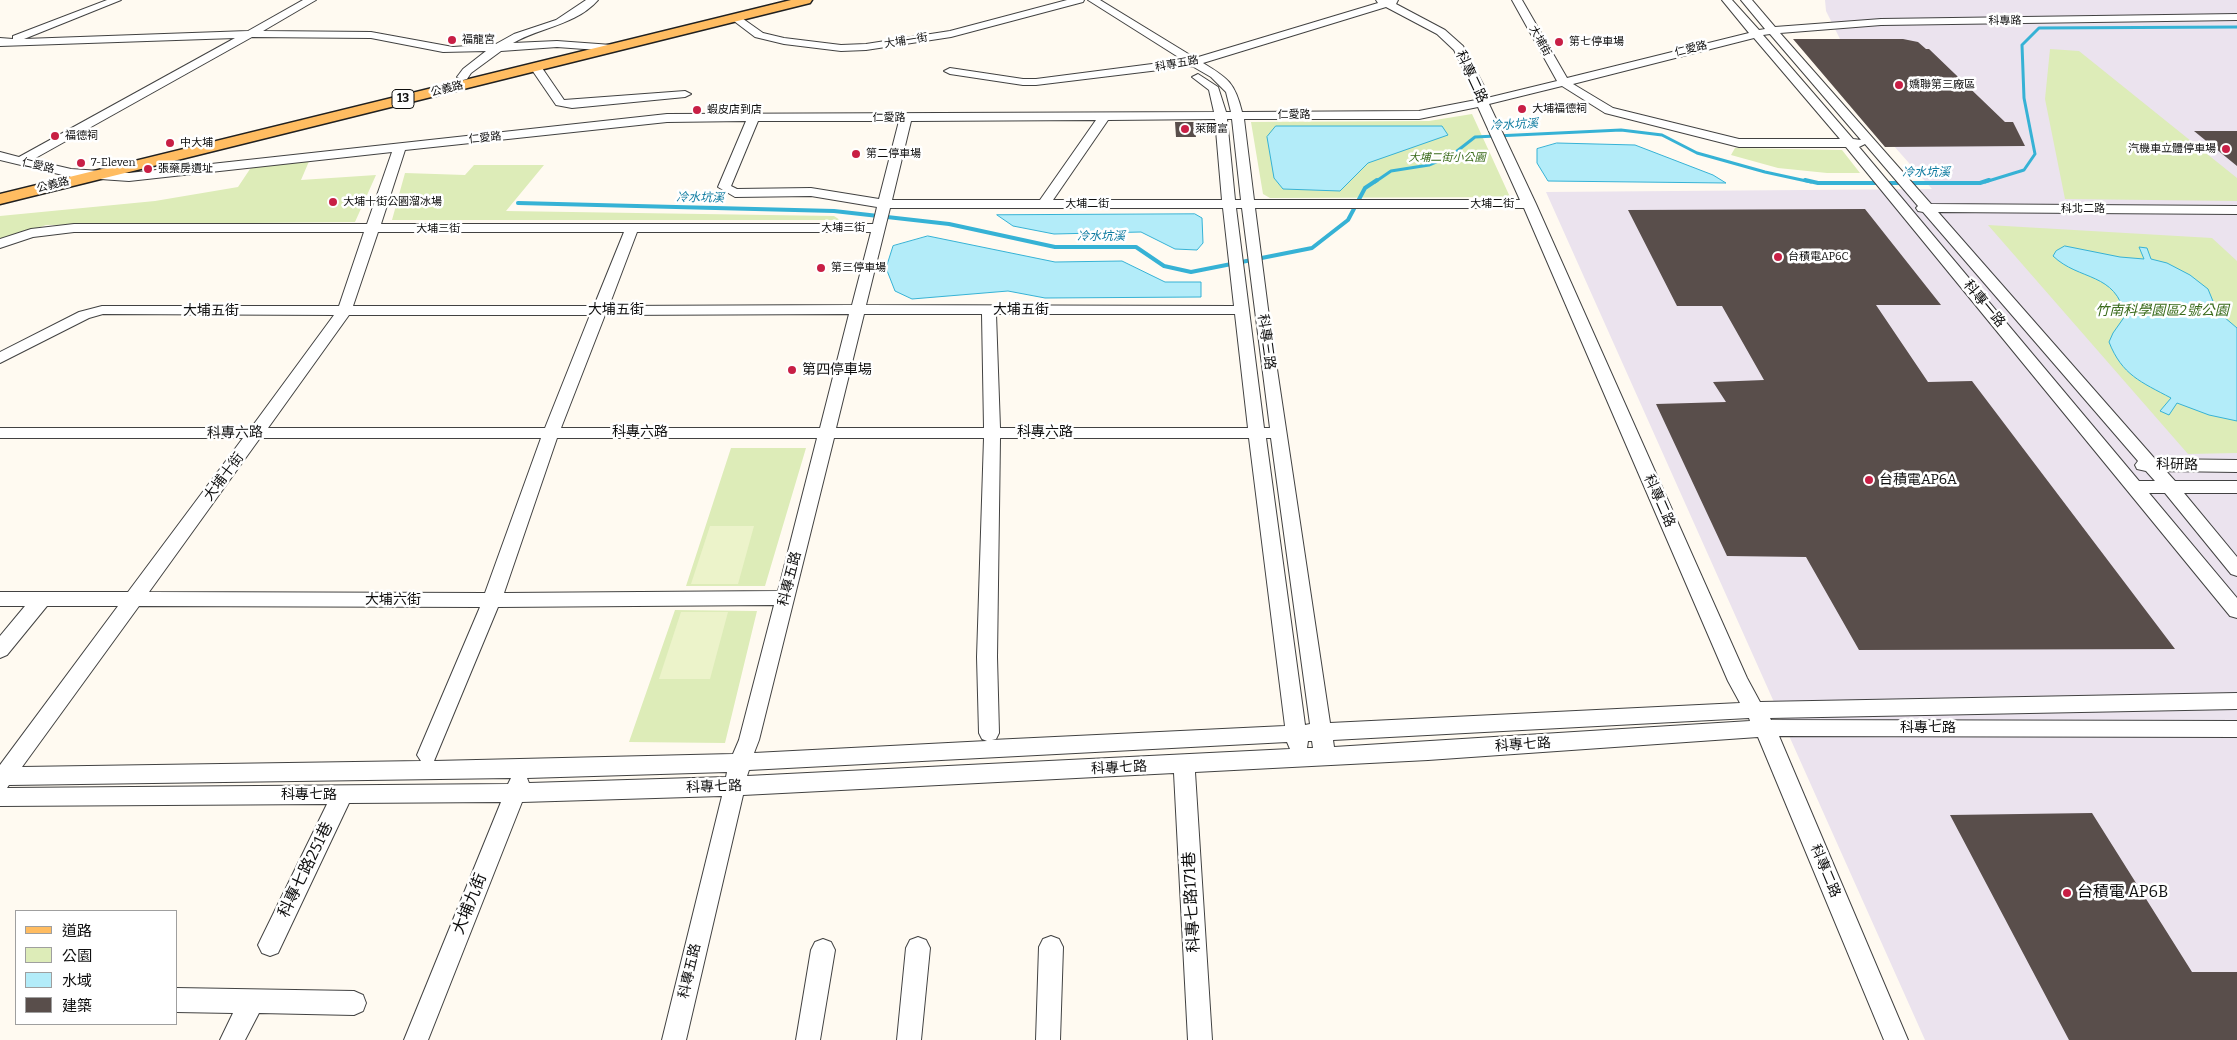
<!DOCTYPE html>
<meta charset="utf-8">
<style>
body{margin:0}
#map{position:relative;width:2237px;height:1040px;overflow:hidden;background:#fffaf1;font-family:Bitter,"Noto Sans TC",serif}
canvas{display:block}
.legend{position:absolute;left:15px;top:910px;width:162px;height:115px;box-sizing:border-box;background:#fff;border:1px solid #9f9f9f;margin:0;padding:6px 9px;list-style:none;font-size:15px;color:#0f0f0f}
.legend li{display:flex;align-items:center;gap:10px;height:25px}
.legend b{width:25px;border:1px solid #9f9f9f}
</style>
<div id="map">
<canvas width="2237" height="1040"></canvas>
<ul class="legend">
<li><b style="height:6px;background:#ffbc61"></b>道路</li>
<li><b style="height:14px;background:#ddecb8"></b>公園</li>
<li><b style="height:14px;background:#b3ecf9"></b>水域</li>
<li><b style="height:14px;background:#594e4b"></b>建築</li>
</ul>
</div>
<script>
const context = document.querySelector('canvas').getContext('2d');
context.lineJoin = 'round';
function fillPath(path, color) { context.fillStyle = color; context.fill(path, 'evenodd'); }
function strokePath(path, color, width, dash) { context.strokeStyle = color; context.lineWidth = width; context.lineCap = dash ? 'butt' : 'round'; context.setLineDash(dash || []); context.stroke(path); }
function label(font, color, halo, rows, align = 'center') {
  context.font = font + ' Bitter,"Noto Sans TC",serif'; context.lineWidth = 5; context.setLineDash([]); context.textBaseline = 'middle'; context.strokeStyle = halo; context.fillStyle = color; for (const [text, x, y, turn = 0] of rows) {
    context.save(); context.translate(x, y); context.rotate((+turn || 0) * Math.PI / 180); context.textAlign = isNaN(turn) ? turn : align; if (halo) context.strokeText(text, 0, 0); context.fillText(text, 0, 0); context.restore();
  }
}
fillPath(new Path2D(`
 M1825,0H2237V1040H1925L1546,192L1932,189L1893,145L1826,11Z`), '#ebe3ee');
fillPath(new Path2D(`
 M2050,49L2079,51L2237,178V201L2065,199L2045,99Z
 M1472,114L1510,197L1270,198L1263,194L1251,122L1429,121Z
 M1735,148L1842,150L1860,173H1827L1778,168L1731,155Z
 M310,159L301,180L376,175L355,222L46,225L0,241V216L155,201L238,187L252,166Z
 M474,165H544L506,211L834,216L840,220H392L405,173L465,175Z
 M1988,225L2212,238L2237,261V453L2188,454Z
 M731,448H806L765,586H686Z
 M675,610L757,611L725,743L629,742Z`), '#ddecb8');
fillPath(new Path2D(`
 M710,526H754L738,584H691Z
 M681,612H728L710,679H659Z`), '#ecf3ca');
const water = new Path2D(`
 M1276,126H1442L1448,135L1368,163L1340,191L1283,189L1274,178L1267,137Z
 M1557,143L1635,145L1713,175L1726,183L1548,181L1537,163V149Z
 M1195,214L1202,218L1203,243L1197,250L1175,249L1141,232L1054,234L1013,226L997,215Z
 M928,236L1055,262L1122,261L1165,282H1201V297L1045,298L1008,291L912,299L895,291L886,268L893,246Z
 M2065,246L2120,257L2144,259L2139,247L2147,248L2151,259L2167,263L2190,275L2208,289L2217,311L2237,328V421L2209,415L2177,403L2169,415L2160,411L2171,398C2141,382 2122,375 2109,342L2113,333L2125,316C2116,272 2079,281 2053,256L2056,251Z`);
fillPath(water, '#b3ecf9');
strokePath(water, '#36b2d5', 1);
strokePath(new Path2D(`
 M1375,182L1391,171L1429,165L1452,155L1475,137L1621,130L1662,135L1697,153L1765,172L1811,182
 M1985,182L2024,170L2035,154L2024,98L2022,45L2039,28L2237,27`), '#36b2d5', 3);
strokePath(new Path2D(`
 M1805,180L1818,183H1980L1989,180
 M518,203L834,211L949,224L1055,247H1136L1164,266L1191,272L1312,248L1348,220L1365,188L1377,180`), '#36b2d5', 4);
fillPath(new Path2D(`
 M1793,39H1903L1918,42L1926,49H1929L2005,122H2013L2025,146L1885,147Z
 M1175,122H1194L1196,137H1176Z
 M2194,131H2237V166Z
 M1865,209L1941,305H1876L1928,382L1972,381L2175,649L1859,650L1806,557L1727,556L1656,404L1726,402L1713,382L1764,380L1722,306H1677L1628,210Z
 M2092,813L2192,972H2237V1040H2069L1950,815Z`), '#594e4b');
const minor = new Path2D(`
 M107,0H121L24,39L248,31L303,0H316L263,31L371,32L453,47L496,44L514,34L556,20L586,0H598C576,25 541,27 513,43L557,41L612,45L617,48L612,51L557,47L501,51L471,73L467,79L463,80L457,77L463,69L486,51L443,52L371,38L252,37L32,160L71,169L129,173L667,114L1214,112L1209,90L1192,77L1198,74L1218,87L1226,112H1231L1226,92L1211,77L1192,66L1036,85H1023L950,74L944,71L950,68L1023,79H1036L1183,60L1088,0H1100L1195,58L1378,3L1376,0H1398L1396,4L1445,30L1463,46L1487,92V98L1557,81L1512,0H1522L1567,78L1749,33L1722,0H1732L1759,30L1765,29L1741,0H1752L1775,27L1881,19L2237,14V20L1881,25L1780,33L1931,204L2237,206V214L1938,212L2155,459L2237,460V472L2166,471L2175,481H2237V493H2184L2237,557V576L2231,574L2165,493H2149L2237,598V618L2230,616L1846,147H1739L1605,113L1562,86L1489,104L1536,204L1747,678L1760,702L2237,693V709L1770,718L1771,720L2237,721V737L1779,736L1908,1040H1884L1758,737L1428,760L1195,772L1212,1040H1188L1174,773L743,795L686,1040H662L722,796L522,802L428,1040H404L501,802L349,803L278,953L270,956L262,953L258,945L327,804L0,806V765L118,606H47L7,655L0,658V636L25,606H0V592H128L243,438H0V428H251L334,315L103,314L89,318L0,363V352L79,312L102,306H339L364,232H74L33,237L0,248V239L31,229L74,224H367L392,152L129,181L71,177L0,160V152L19,157L235,38L0,46V38L13,39V36ZM1386,7L1437,34L1454,50L1475,92L1476,100L1419,111L1242,112C1235,83 1228,78 1203,63ZM1770,34L1861,140L1853,139L1763,35ZM1754,38L1840,139H1739L1613,108L1573,84ZM1478,107L1520,200H1254L1244,119H1419ZM1215,119L1222,200H1053L1108,120ZM1227,119H1232L1241,200H1235ZM1096,120L1040,200H892L911,121ZM746,121L718,187L735,197L811,196L877,207L873,224H381L405,150L667,122ZM758,121H899L879,199L811,188L737,189L731,186ZM1865,144L1918,206L1916,208L1918,211L1923,212L2138,461L2135,465L2137,469L2146,471L2155,481H2139L1859,147ZM890,208H1223L1234,306L866,305ZM1236,208H1242L1270,428H1264ZM1255,208H1524L1728,681L1740,703L1330,723L1268,309ZM378,232H624L594,306H353ZM637,232H871L852,305L609,306ZM849,314L820,428H561L605,315ZM864,314H982L984,428H836ZM996,314H1235L1248,428H1000ZM349,315H590L545,428H268ZM260,438H541L485,593L149,592ZM557,438H817L778,591L504,593ZM834,438H984L977,657L979,733L982,739L987,741L754,753L759,740ZM1000,438H1249L1285,726L992,740L996,739L999,733L997,657ZM1266,438H1271L1310,724L1305,725ZM774,605L739,740L733,754L434,761L498,607ZM139,606L480,607L417,755L421,761L22,767ZM1749,718L1750,721L1334,747L1333,740ZM1308,741H1312L1313,748H1307ZM1287,742L1290,749L747,776L749,770ZM727,772L726,777L529,783L527,778ZM511,778L508,784L7,788L9,785Z
 M1067,0H1084L1083,2L951,37L866,50L841,51L784,44L755,37L730,18L735,15L739,16L763,33L784,38L841,45L866,44L950,31Z
 M536,64L540,65L564,100L685,91L691,94L685,97L572,108L556,105L530,67Z
 M1051,936L1059,939L1063,947L1060,1040H1036L1039,947L1043,939Z
 M918,937L926,940L930,948L921,1040H897L906,948L910,940Z
 M823,939L831,942L835,950L820,1040H796L811,950L815,942Z
 M176,988L354,991L363,995L366,1003L363,1011L354,1015L259,1013L245,1040H220L233,1013L176,1012Z`);
const major = new Path2D(`
 M791,0H812L810,3L0,204V194Z`);
strokePath(minor, '#424242', 2);
strokePath(major, '#202020', 3);
fillPath(minor, '#fff');
fillPath(major, '#ffbc61');
for (const [x, y, r, color] of [
 [452,40,5,"#c81f45"],
 [1559,42,5,"#c81f45"],
 [1899,85,5,"#c81f45"],
 [1522,109,5,"#c81f45"],
 [697,110,5,"#c81f45"],
 [1185,129,5,"#c81f45"],
 [55,136,5,"#c81f45"],
 [170,143,5,"#c81f45"],
 [2226,149,5,"#c81f45"],
 [856,154,5,"#c81f45"],
 [81,163,5,"#c81f45"],
 [148,169,5,"#c81f45"],
 [333,202,5,"#c81f45"],
 [1778,257,5,"#c81f45"],
 [821,268,5,"#c81f45"],
 [792,370,5,"#c81f45"],
 [1869,480,5,"#c81f45"],
 [2067,893,5,"#c81f45"]
]) { const dot = new Path2D(); dot.arc(x, y, r, 0, 2 * Math.PI); context.fillStyle = color; context.fill(dot); strokePath(dot, '#fff', 2); }
label('11px', '#0f0f0f', '#fff', [
 ["科專路",2005,21,-1],
 ["大埔一街",906,41,-9],
 ["大埔街",1540,41,61],
 ["仁愛路",1691,49,-14],
 ["科專五路",1177,64,-10],
 ["公義路",447,89,-14],
 ["仁愛路",1294,115],
 ["仁愛路",889,118],
 ["仁愛路",485,138,-6],
 ["仁愛路",38,166,13],
 ["公義路",53,185,-14],
 ["大埔二街",1087,204],
 ["大埔二街",1492,204],
 ["科北二路",2083,209],
 ["大埔三街",843,228],
 ["大埔三街",438,229]
]);
label('11px', '#0f0f0f', '#fff', [
 ["福龍宮",462,40],
 ["第七停車場",1569,42],
 ["嬌聯第三廠區",1909,85],
 ["大埔福德祠",1532,109],
 ["蝦皮店到店",707,110],
 ["萊爾富",1195,129],
 ["福德祠",65,136],
 ["中大埔",180,143],
 ["汽機車立體停車場",2216,149,"right"],
 ["第二停車場",866,154],
 ["7-Eleven",91,163],
 ["張藥房遺址",158,169],
 ["大埔十街公園溜冰場",343,202],
 ["台積電AP6C",1788,257],
 ["第三停車場",831,268]
], 'left');
label('italic 11px', '#3a6b1b', '#fff', [
 ["大埔二街小公園",1447,158]
]);
for (const [x, y, w] of [
 [403,99,22]
]) { const box = new Path2D(); box.roundRect(x - w / 2, y - 9.5, w, 19, 4); context.fillStyle = '#fff'; context.fill(box); strokePath(box, '#0f0f0f', 1); }
label('bold 12px', '#0f0f0f', null, [
 ["13",403,99]
]);
label('italic 12px', '#107ca1', '#fff', [
 ["冷水坑溪",1514,125,-3],
 ["冷水坑溪",1926,173],
 ["冷水坑溪",700,198,1],
 ["冷水坑溪",1101,237]
]);
label('14px', '#0f0f0f', '#fff', [
 ["科專二路",1471,77,65],
 ["科專一路",1984,304,50],
 ["大埔五街",616,310],
 ["大埔五街",1021,310],
 ["大埔五街",211,311],
 ["科專三路",1266,342,82],
 ["科專六路",640,432],
 ["科專六路",1045,432],
 ["科專六路",235,433,-1],
 ["科研路",2177,465,1],
 ["大埔十街",224,477,-53],
 ["科專二路",1659,501,66],
 ["科專五路",790,579,-76],
 ["大埔六街",393,600],
 ["科專七路",1928,728],
 ["科專七路",1523,745,-4],
 ["科專七路",1119,768,-3],
 ["科專七路",714,787,-2],
 ["科專七路",309,795],
 ["科專二路",1825,871,67],
 ["科專五路",690,971,-77]
]);
label('italic 14px', '#3a6b1b', '#fff', [
 ["竹南科學園區2號公園",2162,311]
]);
label('14px', '#0f0f0f', '#fff', [
 ["第四停車場",802,370],
 ["台積電AP6A",1879,480]
], 'left');
label('16px', '#0f0f0f', '#fff', [
 ["科專七路251巷",306,870,-64],
 ["科專七路171巷",1192,902,-93],
 ["大埔九街",470,904,-68]
]);
label('16px', '#0f0f0f', '#fff', [
 ["台積電 AP6B",2077,893]
], 'left');
</script>
